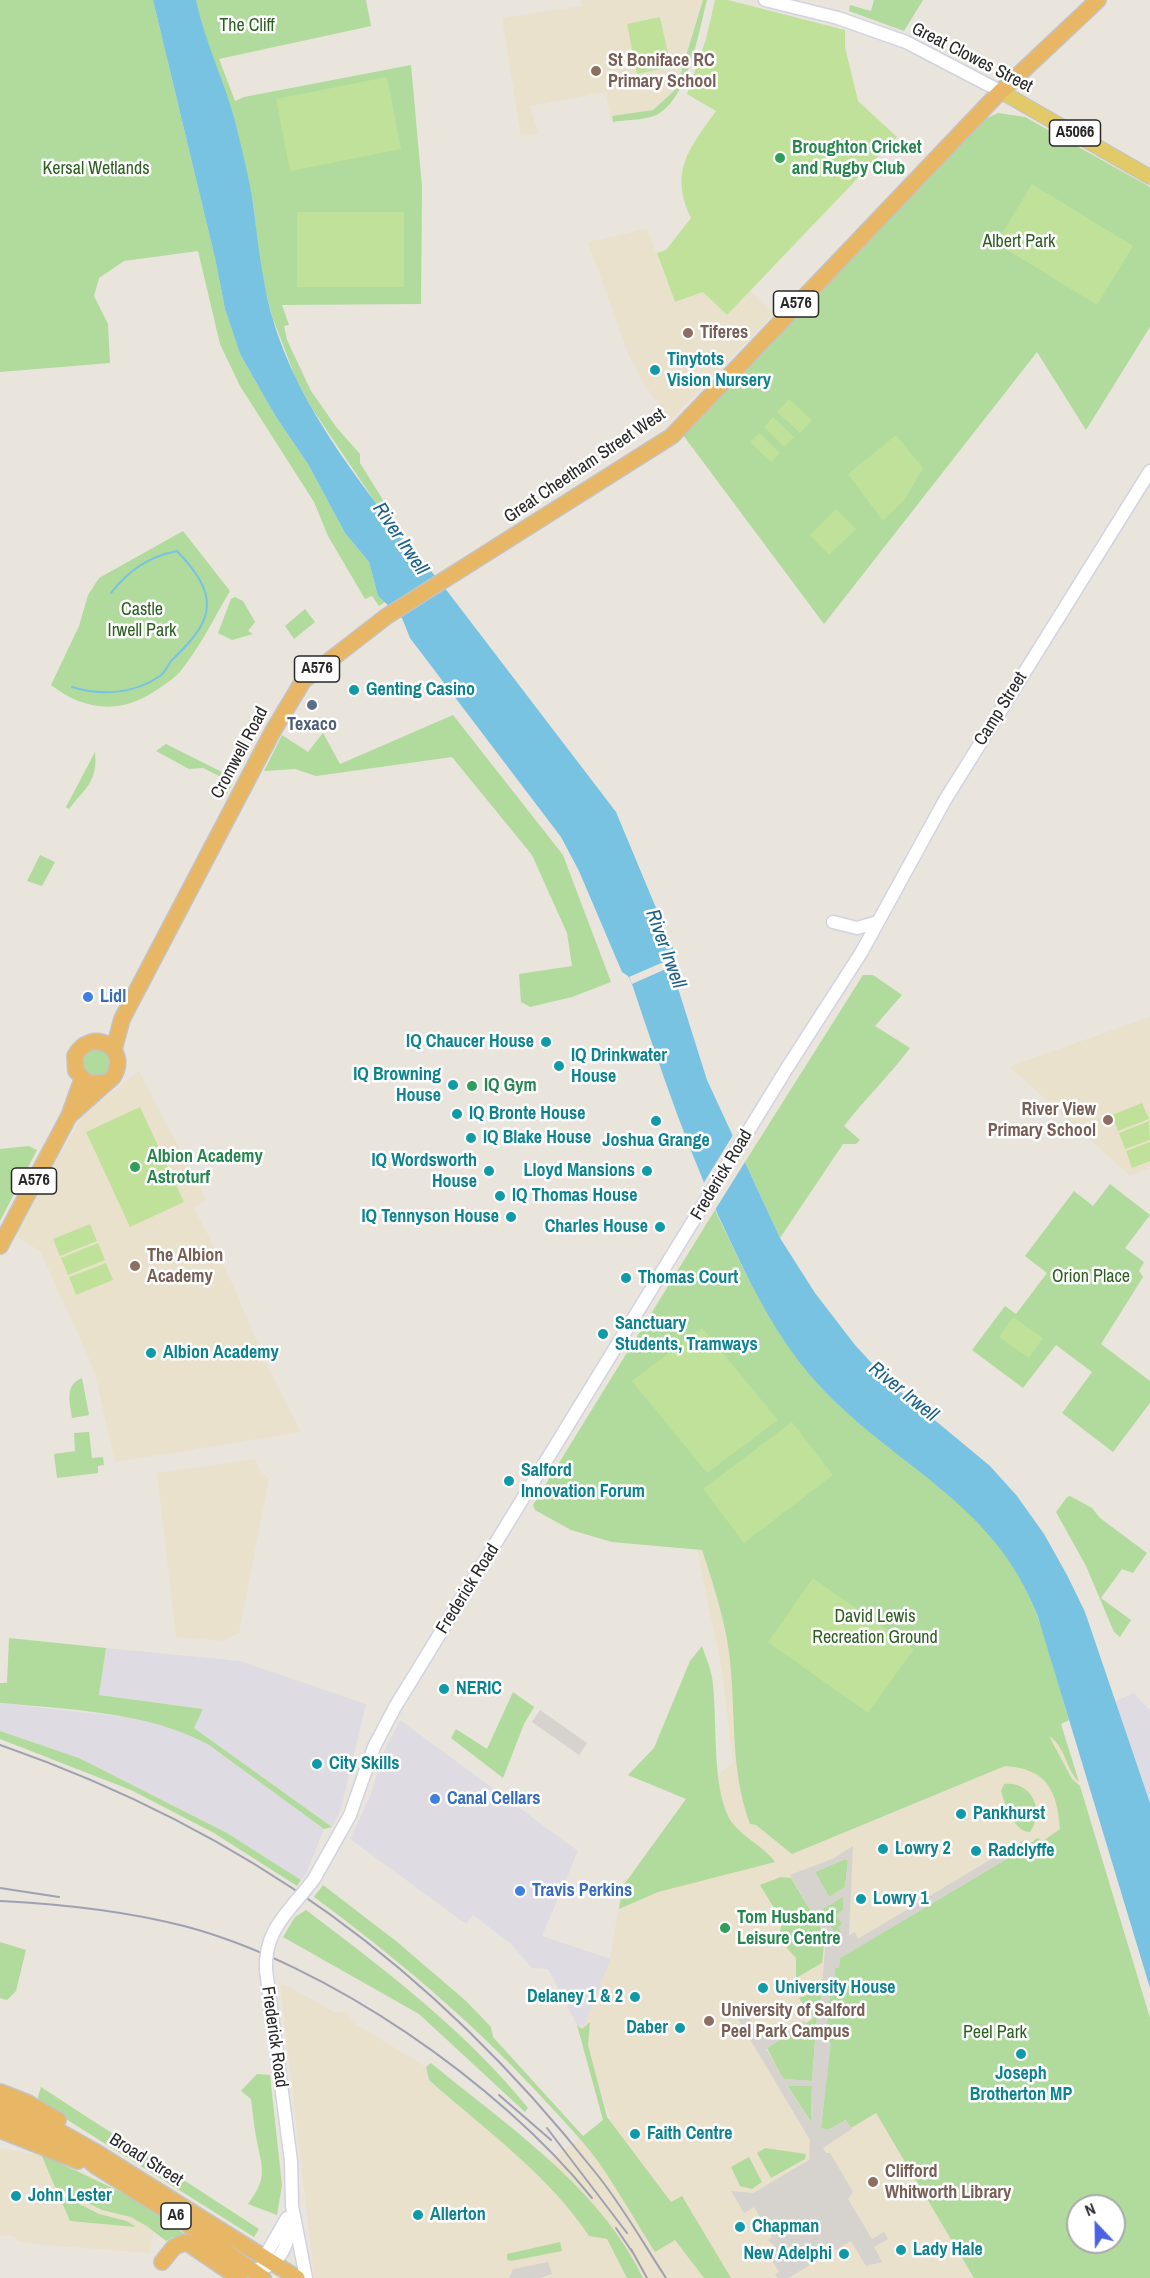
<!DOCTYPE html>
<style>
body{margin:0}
#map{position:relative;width:1150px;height:2278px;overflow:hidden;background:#e9e4dc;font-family:"Archivo Narrow",sans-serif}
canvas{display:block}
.north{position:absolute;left:1066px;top:2194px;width:60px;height:60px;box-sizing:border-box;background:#fff;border:2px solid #a9a9a9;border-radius:50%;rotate:338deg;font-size:16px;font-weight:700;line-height:24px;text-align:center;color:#282828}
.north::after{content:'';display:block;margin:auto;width:21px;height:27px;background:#4b62e7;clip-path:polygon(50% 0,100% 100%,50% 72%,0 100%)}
</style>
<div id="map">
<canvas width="1150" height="2278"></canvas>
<div class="north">N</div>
</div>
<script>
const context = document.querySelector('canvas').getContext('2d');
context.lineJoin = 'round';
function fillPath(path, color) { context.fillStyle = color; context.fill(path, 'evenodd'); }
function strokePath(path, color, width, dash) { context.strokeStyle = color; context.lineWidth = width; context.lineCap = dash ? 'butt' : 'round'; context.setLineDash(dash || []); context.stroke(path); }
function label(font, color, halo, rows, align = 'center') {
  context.font = font + ' "Archivo Narrow",sans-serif'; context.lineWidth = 5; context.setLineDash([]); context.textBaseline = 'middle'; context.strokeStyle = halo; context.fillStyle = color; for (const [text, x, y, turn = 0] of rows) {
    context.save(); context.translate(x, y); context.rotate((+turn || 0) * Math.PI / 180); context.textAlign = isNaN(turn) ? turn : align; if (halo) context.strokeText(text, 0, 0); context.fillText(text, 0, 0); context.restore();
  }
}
fillPath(new Path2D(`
 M106,1648L240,1661L366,1704L341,1809L332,1827L193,1727L203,1709L99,1695Z
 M1134,1693L1150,1711V1803L1114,1702Z
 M0,1703L150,1720L191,1734L209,1745L324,1829L306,1874L301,1880L227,1833L79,1758L0,1731Z
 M400,1720L578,1851L542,1936L611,1959L585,2027L577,2025L548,1969L532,1968L510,1943L473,1915L466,1924L350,1839L370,1797L384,1751Z`), '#dedce2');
fillPath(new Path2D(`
 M581,0H703L676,89L653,110L610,116L606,92L530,106L538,133L521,136L502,18L582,6Z
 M647,229L675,302L703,292L727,315L750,291L774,314L670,420L644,384L629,356L588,242Z
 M1150,1017V1168L1130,1176L1011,1068L1013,1065Z
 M139,1071L206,1199L194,1208L231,1281L264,1359L301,1432L115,1462L95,1374L85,1349L40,1251L14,1235L82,1116Z
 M715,1210L761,1322L1053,1697L1150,2018V2278H316L314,2276L280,1984L289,1987L336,2013L348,2011L349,2020L426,2067L429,2080L535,2170L583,2136L611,2121L578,2025L584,2026L610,1960L623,1879L629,1878L686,1799L733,1763L722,1670L697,1549L612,1542L535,1510L533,1505ZM1078,2206H1114V2242H1078Z
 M255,1459L261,1472L269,1479L239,1633L223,1641L176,1637L157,1473Z
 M0,2148L54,2158L131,2197L156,2218L150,2253L45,2245L18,2241L13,2236L0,2235Z`), '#eae1cc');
fillPath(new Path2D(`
 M0,0H153L215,258L225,309L240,354L276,417L308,464L345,533L369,562L378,596L385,602L379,606L372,596L365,599L328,536L314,502L240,386L220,344L198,251L124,261L99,278L94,296L108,324L110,363L0,372Z
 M196,0H366L371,26L219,59L235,101L244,97L411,65L422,187L421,304L282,305L289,325L284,326L287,340L311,391L337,428L360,454V463L388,508L382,512L313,410L296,379L272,316L259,264L254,208L234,119L203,35Z
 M703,0H707C699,30 687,104 654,116C642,120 626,120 613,122L612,116L653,110L676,89Z
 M874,0H923L904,31L849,11L850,5L871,11Z
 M998,113L1025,117L1150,187V327L1086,430L1037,352L824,624L683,435L977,123Z
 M183,531L230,591C214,618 199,649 179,673C174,678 167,683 161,687C125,714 87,713 51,685L79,626L88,595L99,578Z
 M235,597L243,601L255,622L248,631L253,634L232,640L218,633L231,599Z
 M305,609L315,622L294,639L285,626Z
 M453,715L563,855L611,982L572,997L530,1007L521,1002L519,974L572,966L567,933L532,855L452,757L316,776L295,769L264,771L282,735L308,752L323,733L340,764Z
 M166,744L230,776L233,783L225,797L221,795L229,781L203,768L189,769L156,751Z
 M95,752C98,782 85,788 69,809L66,807Z
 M40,855L55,862L42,886L27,881Z
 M863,975H873L902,995L875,1026L910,1048C889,1076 865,1099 844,1126L860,1140L856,1144H843L780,1238L745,1162Z
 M92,1047L108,1052L112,1069L99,1080L80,1070V1058Z
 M29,1146L37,1150L0,1221V1149Z
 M1110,1184L1150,1215L1125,1248L1144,1262L1139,1271L1143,1277L1101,1344L1150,1381V1403L1113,1452L1062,1413L1092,1372L1056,1345L1023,1388L972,1350L1005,1306L1016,1314L1047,1273L1025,1256L1074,1191L1093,1206Z
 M715,1210C752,1288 785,1357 851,1416C903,1462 967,1497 1006,1555C1040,1604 1052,1663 1069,1720L1061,1724L1079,1782C1065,1768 1066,1747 1049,1736L1072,1779L1080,1786L1150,2018V2278H974L876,2113L851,2128L846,2120L828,2130L821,2128L830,2043L825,2042L830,1993H833L832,1979H834L835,1968H839L840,1958L1025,1848L1037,1838L1043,1841L1060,1829C1057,1790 1047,1769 1005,1766L792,1854L756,1825L750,1824C730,1769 736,1718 730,1661C727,1626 713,1583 702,1550L612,1542L571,1530L535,1510L533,1505ZM1078,2206H1114V2242H1078Z
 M82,1378L89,1415L72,1418C70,1403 64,1385 82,1378Z
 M89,1432L92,1458L103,1457L104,1465L98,1466V1473L57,1478L54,1454L75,1451L74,1433Z
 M1070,1496L1092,1508L1100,1518L1147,1553L1133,1573L1122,1569L1101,1598L1131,1620L1120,1637L1114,1632L1086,1566L1056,1512L1067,1497Z
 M9,1638L106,1648L99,1695L203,1709L194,1728L332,1827L324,1829L209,1745C151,1712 66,1709 0,1703V1683H7Z
 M702,1646C705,1656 710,1666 712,1677C718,1717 711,1783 729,1818C740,1837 762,1844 775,1862L658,1892L619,1909L623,1886L686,1799L628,1775L654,1748L690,1661Z
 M513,1692L534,1707L524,1724L503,1778L451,1738L456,1729L487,1749Z
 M0,1731L79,1758L227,1833L301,1880L297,1886L214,1833L131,1790L0,1739Z
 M1004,1784C1031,1780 1046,1811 1030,1832C1014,1832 1005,1805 1001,1791Z
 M845,1859L848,1860L845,1887L829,1897L815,1872Z
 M781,1877L791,1878L825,1935L822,1963L796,1978V1958L788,1949L780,1932L782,1921L760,1885Z
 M323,1885L396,1941L466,2001L491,2027L493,2037L583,2136L603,2120L577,2025L582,2029L590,2022L588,2045L607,2117L671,2202L682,2196L731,2278H704L675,2240L655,2252C636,2222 618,2190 597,2160C579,2136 557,2114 537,2092C469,2019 394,1956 314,1897Z
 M844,1896L841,1933L836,1936L821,1910Z
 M306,1910C385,1970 465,2030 528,2108L525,2112L419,2014L283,1937L295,1917Z
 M0,1942L26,1950L16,1991L7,2000L0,1998Z
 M822,1989L820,2011L811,2016L799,1998Z
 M817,2016L812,2081L783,2079L767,2048Z
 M431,2063C507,2126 599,2186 643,2278H627L607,2239L589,2236C548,2174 484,2129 429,2080L426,2067Z
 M257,2074L270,2075L282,2185L277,2215L248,2204C267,2178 263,2171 257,2142C254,2128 253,2113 251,2099L241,2091Z
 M787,2085L812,2086L811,2122Z
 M41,2087L259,2229L254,2237L42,2104L38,2097Z
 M765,2148L806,2154L805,2159L771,2178L757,2153Z
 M41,2154L131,2197L191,2238L176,2240L173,2237L166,2241L148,2227L131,2217L102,2210L55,2187Z
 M749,2157L762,2182L752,2189L740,2186L731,2167Z
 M58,2193L99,2214L127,2221L136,2227L70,2221Z
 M560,2242L562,2251L511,2261L507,2260V2254Z`), '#b0db9d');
fillPath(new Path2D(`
 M715,0H728L845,30V47L858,101L897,137L727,315L703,292L675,302L657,253L666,250L691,218C669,171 689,149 716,111L687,94L706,39Z
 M660,17L671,67L637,74L627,24Z
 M387,77L401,149L290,171L276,99Z
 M1032,184L1133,246L1097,305L996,243Z
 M297,212H404V287H297Z
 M789,399L812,420L800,433L777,412Z
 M773,417L794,437L785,447L764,427Z
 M759,433L780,453L771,462L750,442Z
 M896,435L923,468L905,499L883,521L848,474Z
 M836,509L856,529L829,555L810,535Z
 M1142,1103L1149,1119L1118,1131L1112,1115Z
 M140,1107L184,1202L130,1227L86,1132Z
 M1149,1121L1150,1140L1125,1149L1119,1133Z
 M1150,1142V1161L1132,1168L1126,1151Z
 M90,1224L97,1241L60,1256L53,1239Z
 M98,1243L105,1260L68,1275L61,1258Z
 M106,1263L113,1280L76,1295L69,1277Z
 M1013,1317L1043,1338L1029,1358L999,1337Z
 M702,1328L778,1420L707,1473L632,1381Z
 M792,1422L833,1475L744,1543L703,1489Z
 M813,1578L914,1649L868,1713L768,1642Z`), '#c0e19a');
fillPath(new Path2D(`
 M540,1710L587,1743L579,1755L532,1722Z
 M1023,1840L1025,1848L840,1958L839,1968H835L834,1979H832L833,1993L830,1994L828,2015L825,2042L831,2043L821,2128L828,2130L846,2120L852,2129L823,2148L826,2153H830L853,2192L848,2199L872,2239L884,2232L888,2239L874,2247L882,2262L866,2266L851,2241L788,2278H777L775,2274L779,2272L769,2255L776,2248L768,2240L772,2237L754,2207L744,2213L731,2191L753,2193L809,2160L810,2140L738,2019L747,2014L762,2037L768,2039L804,2020L806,2023L766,2049L784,2079L812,2081L817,2017L812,2019L811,2016L820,2010L826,1937L790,1875L834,1858L853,1846L849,1935L855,1932L858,1939ZM844,1859L848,1860L845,1887L829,1897L815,1872ZM843,1897V1910L836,1915L842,1924L838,1927L841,1933L836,1935L821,1910ZM787,2086H812L811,2121H810Z
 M548,2262L552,2274L540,2278H509L513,2269Z`), '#d6d3ce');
fillPath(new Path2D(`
 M153,0H196C205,43 224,80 235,121C242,150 250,181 254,210C258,245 262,278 271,313C298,411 369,493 429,572L431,571L441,583L616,812L674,951L677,985L707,1080L780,1238L815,1293L855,1345L890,1383L990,1466L1017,1496L1044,1534L1067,1575L1085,1612L1150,1803V1988L1038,1617C993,1497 887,1465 810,1375C777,1336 755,1293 733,1247C692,1162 662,1074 632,984L628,976L622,972L579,871L561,837L410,638L402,618L378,596L369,562L345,533L308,464L276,417L240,354L225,309L215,258Z`), '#78c2e2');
fillPath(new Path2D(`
 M675,957V965L632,984L629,977Z
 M733,1135L745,1162L715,1210L703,1184Z`), '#e9e4dc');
strokePath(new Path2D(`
 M72,687C101,696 134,694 160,676C166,672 168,663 174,658C216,618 219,595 177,551C148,557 129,570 111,593`), '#78c2e2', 2);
const secondary = new Path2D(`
 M765,0L838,18L906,42L1000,91
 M833,922L857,928L878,922
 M314,1879L350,1815L374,1747L395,1707L787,1068L861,953L945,800L1150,471
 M266,1970L291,2161L292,2206L306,2278
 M263,2266L264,2258L287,2218
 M251,2270C279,2269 288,2247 291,2222`);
const primary = new Path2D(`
 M1000,91L1150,177`);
const trunk = new Path2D(`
 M114,1049L122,1019L273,731L303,681L387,616L672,436L995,97L1098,0
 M69,1116L113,1077C131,1048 91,1026 75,1056L76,1071L89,1084L107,1082
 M0,1246L69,1116L82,1080
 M0,2092L28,2103L58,2120
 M0,2104L48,2125L94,2151L297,2278
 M0,2116L77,2151L97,2167L183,2221L263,2278
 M0,2130L78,2161
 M162,2262L174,2247L186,2242L239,2278`);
strokePath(secondary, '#d1d3e0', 15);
strokePath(primary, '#c3c3c3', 16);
strokePath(trunk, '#c3c3c3', 18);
strokePath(secondary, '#fff', 12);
strokePath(primary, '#e2ca68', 14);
strokePath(trunk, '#e8b765', 15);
strokePath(new Path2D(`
 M0,1745C247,1831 433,1967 595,2172C622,2205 643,2243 666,2278
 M0,1888L59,1897
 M0,1901C61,1904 125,1911 184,1926C328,1964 499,2083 592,2198
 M499,2095L551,2140
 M547,2128L627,2233
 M616,2228L635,2256
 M631,2249L647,2278`), '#9fa1b1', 2);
const secondaryBridge = new Path2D(`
 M266,1970C264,1928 291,1910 314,1879`);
strokePath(secondaryBridge, '#d1d3e0', 15, []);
strokePath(secondaryBridge, '#fff', 12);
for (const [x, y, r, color] of [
 [596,71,6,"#8d6e63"],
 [780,158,6,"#2e9e5b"],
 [688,333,6,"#8d6e63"],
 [655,370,6,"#0f9aa8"],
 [354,690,6,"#0f9aa8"],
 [312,705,6,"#5c6f8a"],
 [88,997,6,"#3f7fe0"],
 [546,1042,6,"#0f9aa8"],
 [559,1066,6,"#0f9aa8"],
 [453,1085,6,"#0f9aa8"],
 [472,1086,6,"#2e9e5b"],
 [457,1114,6,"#0f9aa8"],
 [1108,1120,6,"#8d6e63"],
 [656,1121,6,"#0f9aa8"],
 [471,1138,6,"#0f9aa8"],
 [135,1167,6,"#2e9e5b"],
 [489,1171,6,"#0f9aa8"],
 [647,1171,6,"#0f9aa8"],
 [500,1196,6,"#0f9aa8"],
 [511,1217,6,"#0f9aa8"],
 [660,1227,6,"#0f9aa8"],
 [135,1266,6,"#8d6e63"],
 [626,1278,6,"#0f9aa8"],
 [603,1334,6,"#0f9aa8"],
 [151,1353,6,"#0f9aa8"],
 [509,1481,6,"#0f9aa8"],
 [444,1689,6,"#0f9aa8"],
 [317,1764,6,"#0f9aa8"],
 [435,1799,6,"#3f7fe0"],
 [961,1814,6,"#0f9aa8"],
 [883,1849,6,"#0f9aa8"],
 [976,1851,6,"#0f9aa8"],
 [520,1891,6,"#3f7fe0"],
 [861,1899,6,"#0f9aa8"],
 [725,1928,6,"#2e9e5b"],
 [763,1988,6,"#0f9aa8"],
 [635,1997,6,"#0f9aa8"],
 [709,2021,6,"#8d6e63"],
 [680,2028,6,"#0f9aa8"],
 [1021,2054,6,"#0f9aa8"],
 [635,2134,6,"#0f9aa8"],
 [873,2182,6,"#8d6e63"],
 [16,2196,6,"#0f9aa8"],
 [418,2215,6,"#0f9aa8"],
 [740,2227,6,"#0f9aa8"],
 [901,2250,6,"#0f9aa8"],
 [844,2254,6,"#0f9aa8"]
]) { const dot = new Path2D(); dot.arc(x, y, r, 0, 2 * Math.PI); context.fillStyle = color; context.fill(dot); strokePath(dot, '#fff', 2); }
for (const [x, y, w] of [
 [1075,133,51],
 [796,304,45],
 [317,669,45],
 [34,1181,45],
 [176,2216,30]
]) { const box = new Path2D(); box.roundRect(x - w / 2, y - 13, w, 26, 4.5); context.fillStyle = '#fff'; context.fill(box); strokePath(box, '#282828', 1.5); }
label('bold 16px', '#282828', null, [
 ["A5066",1075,133],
 ["A576",796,304],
 ["A576",317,669],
 ["A576",34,1181],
 ["A6",176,2216]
]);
label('18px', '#2b5e20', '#fff', [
 ["The Cliff",247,26],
 ["Kersal Wetlands",96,169],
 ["Albert Park",1019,242],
 ["Castle",142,610],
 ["Irwell Park",142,631],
 ["Orion Place",1091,1277],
 ["David Lewis",875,1617],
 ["Recreation Ground",875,1638],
 ["Peel Park",995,2033]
]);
label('18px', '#282828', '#fff', [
 ["Great Clowes Street",972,58,27],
 ["Great Cheetham Street West",585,466,-34],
 ["Camp Street",1001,709,-58],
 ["Cromwell Road",240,753,-62],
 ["Frederick Road",722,1175,-59],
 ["Frederick Road",468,1589,-58],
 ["Frederick Road",274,2037,82],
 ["Broad Street",146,2160,32]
]);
label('bold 18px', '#785e54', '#fff', [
 ["St Boniface RC",608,61],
 ["Primary School",608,82],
 ["Tiferes",700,333],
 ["River View",1096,1110,"right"],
 ["Primary School",1096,1131,"right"],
 ["The Albion",147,1256],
 ["Academy",147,1277],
 ["University of Salford",721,2011],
 ["Peel Park Campus",721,2032],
 ["Clifford",885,2172],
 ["Whitworth Library",885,2193]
], 'left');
label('bold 18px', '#27864d', '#fff', [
 ["Broughton Cricket",792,148],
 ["and Rugby Club",792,169],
 ["IQ Gym",484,1086],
 ["Albion Academy",147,1157],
 ["Astroturf",147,1178],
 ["Tom Husband",737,1918],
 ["Leisure Centre",737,1939]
], 'left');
label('bold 18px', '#0d838f', '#fff', [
 ["Tinytots",667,360],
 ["Vision Nursery",667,381],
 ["Genting Casino",366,690],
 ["IQ Chaucer House",534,1042,"right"],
 ["IQ Drinkwater",571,1056],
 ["House",571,1077],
 ["IQ Browning",441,1075,"right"],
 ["House",441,1096,"right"],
 ["IQ Bronte House",469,1114],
 ["IQ Blake House",483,1138],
 ["Joshua Grange",656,1141,"center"],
 ["IQ Wordsworth",477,1161,"right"],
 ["House",477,1182,"right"],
 ["Lloyd Mansions",635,1171,"right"],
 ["IQ Thomas House",512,1196],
 ["IQ Tennyson House",499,1217,"right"],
 ["Charles House",648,1227,"right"],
 ["Thomas Court",638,1278],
 ["Sanctuary",615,1324],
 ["Students, Tramways",615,1345],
 ["Albion Academy",163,1353],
 ["Salford",521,1471],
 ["Innovation Forum",521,1492],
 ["NERIC",456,1689],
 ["City Skills",329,1764],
 ["Pankhurst",973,1814],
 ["Lowry 2",895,1849],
 ["Radclyffe",988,1851],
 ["Lowry 1",873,1899],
 ["University House",775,1988],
 ["Delaney 1 & 2",623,1997,"right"],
 ["Daber",668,2028,"right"],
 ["Joseph",1021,2074,"center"],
 ["Brotherton MP",1021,2095,"center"],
 ["Faith Centre",647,2134],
 ["John Lester",28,2196],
 ["Allerton",430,2215],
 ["Chapman",752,2227],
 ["Lady Hale",913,2250],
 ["New Adelphi",832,2254,"right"]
], 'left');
label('bold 18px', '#4e5e75', '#fff', [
 ["Texaco",312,725]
]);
label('bold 18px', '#366cbe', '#fff', [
 ["Lidl",100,997],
 ["Canal Cellars",447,1799],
 ["Travis Perkins",532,1891]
], 'left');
label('italic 20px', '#1a608b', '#fff', [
 ["River Irwell",400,539,56],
 ["River Irwell",665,949,70],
 ["River Irwell",903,1392,39]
]);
</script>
